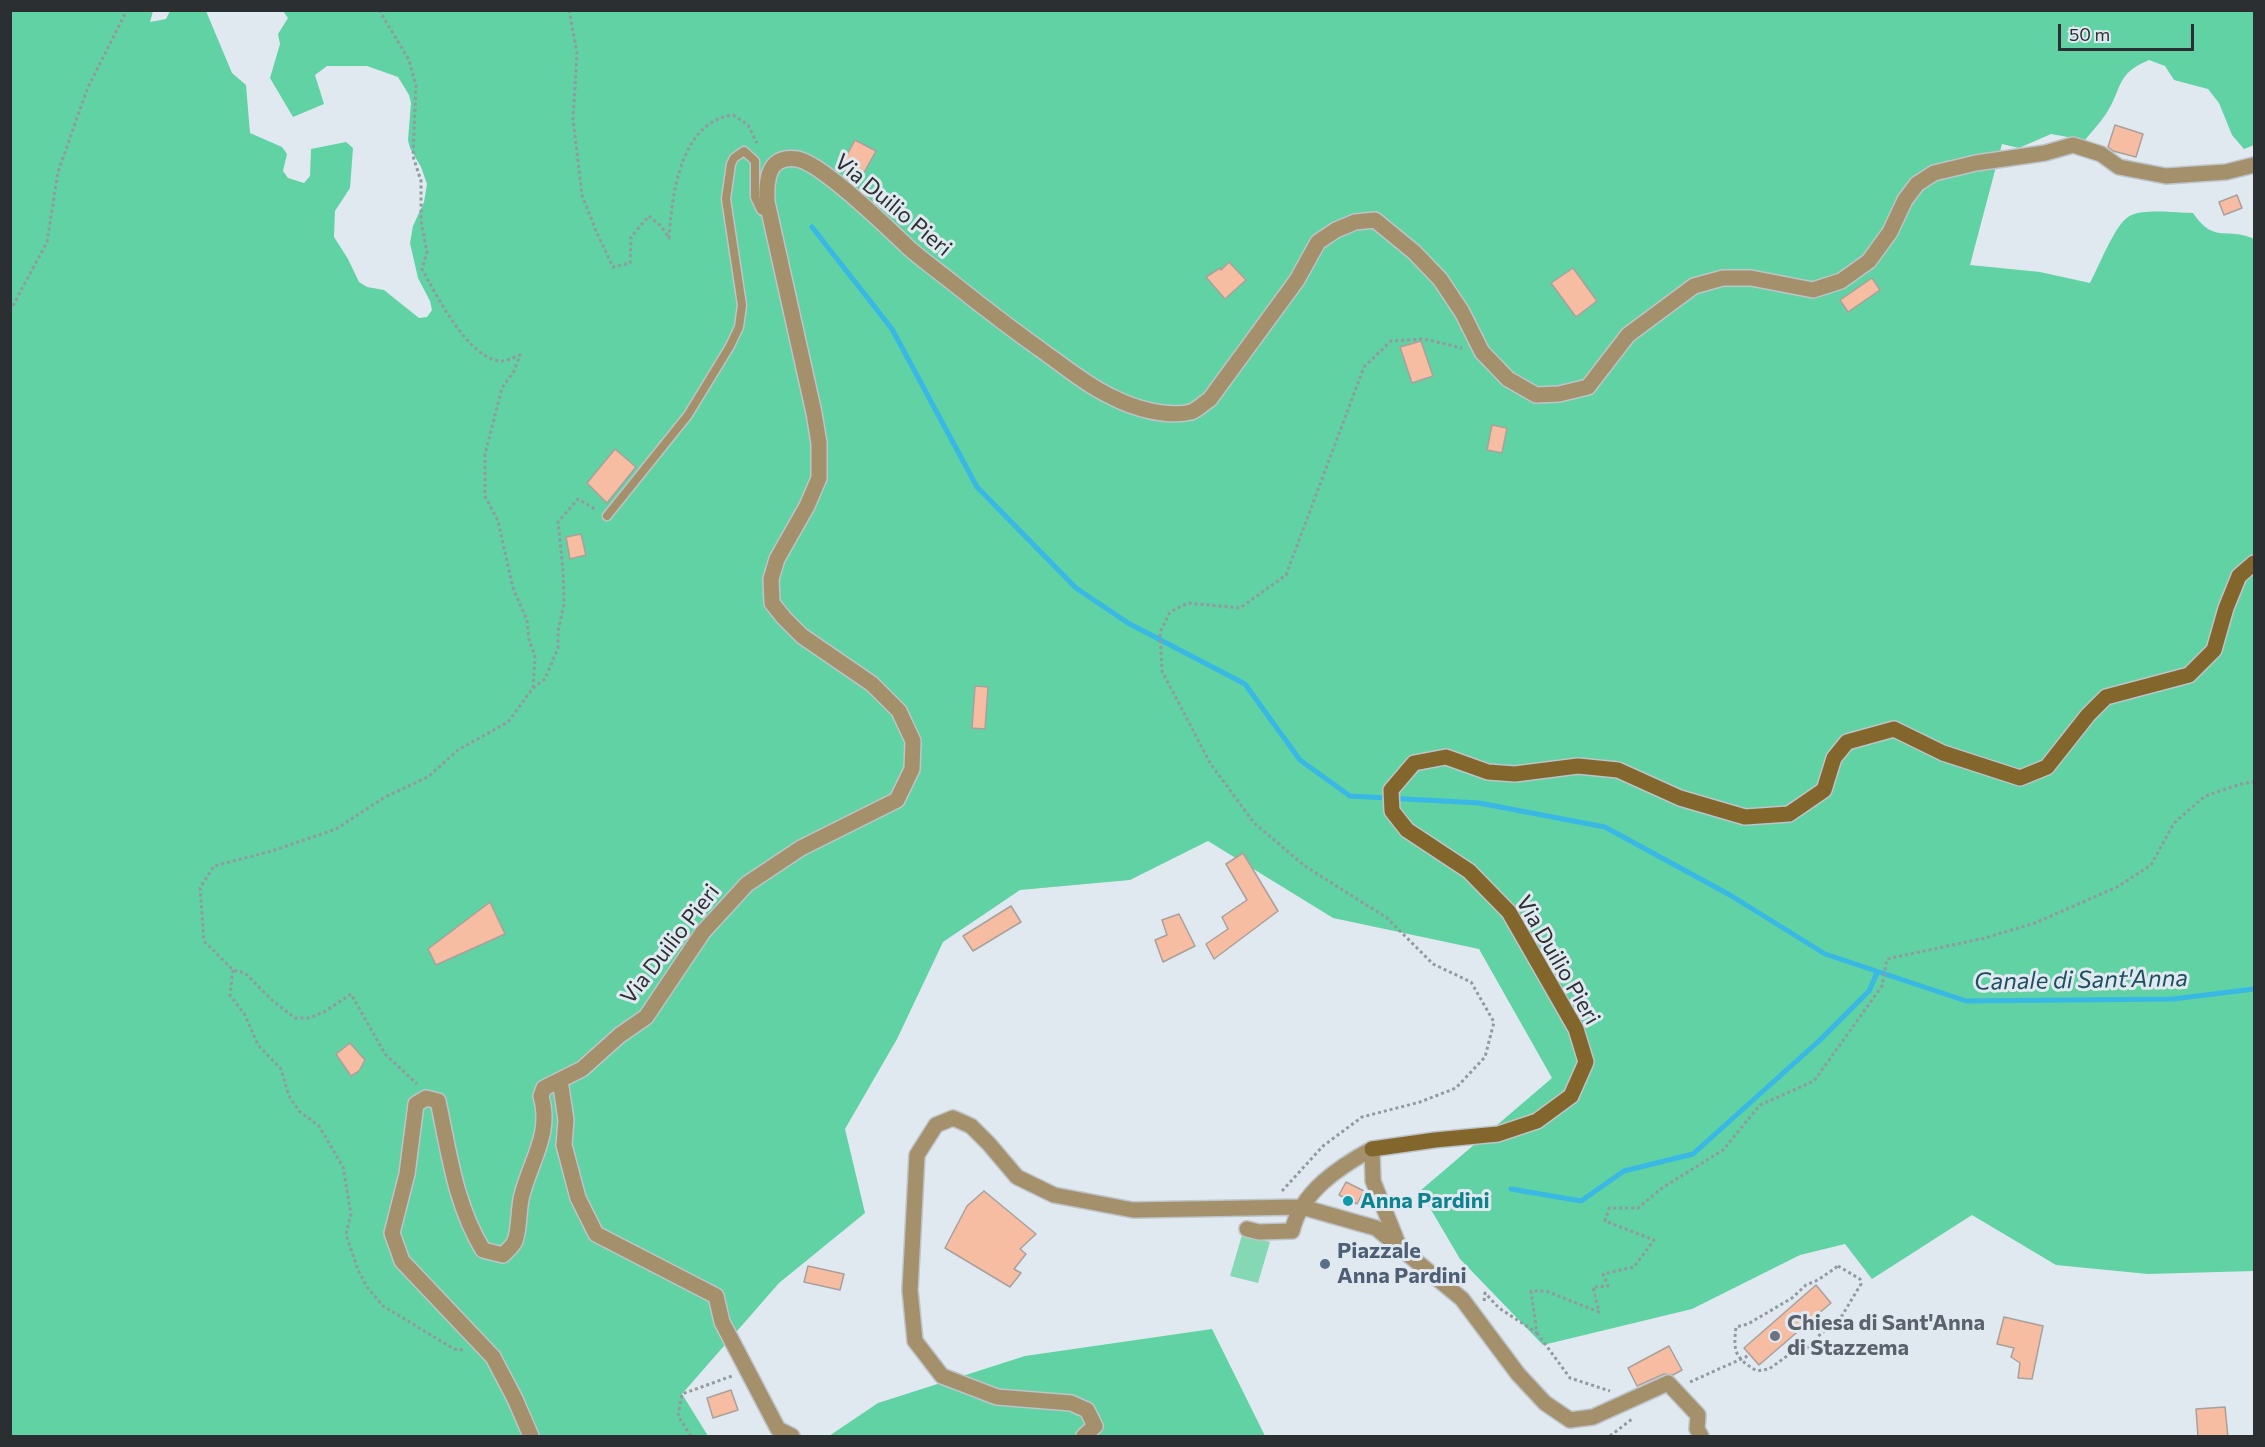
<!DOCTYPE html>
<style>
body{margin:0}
#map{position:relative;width:2265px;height:1447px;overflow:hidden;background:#e1e9f0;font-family:Commissioner,sans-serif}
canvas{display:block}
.frame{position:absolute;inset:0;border:12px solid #2c2f32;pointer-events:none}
.scale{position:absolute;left:2058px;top:24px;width:136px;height:27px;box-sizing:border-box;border:3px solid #2c2f32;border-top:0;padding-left:8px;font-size:18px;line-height:21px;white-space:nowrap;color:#2c2f32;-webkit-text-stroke:4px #e1e9f0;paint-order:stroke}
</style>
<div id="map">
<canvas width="2265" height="1447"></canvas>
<div class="frame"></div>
<div class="scale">50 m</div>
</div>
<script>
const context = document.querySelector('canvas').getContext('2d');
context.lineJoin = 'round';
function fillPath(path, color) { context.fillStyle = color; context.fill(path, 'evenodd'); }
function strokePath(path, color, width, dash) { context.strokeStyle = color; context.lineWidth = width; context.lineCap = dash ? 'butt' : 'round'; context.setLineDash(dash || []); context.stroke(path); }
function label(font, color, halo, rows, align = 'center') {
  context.font = font + ' Commissioner,sans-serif'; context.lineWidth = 6; context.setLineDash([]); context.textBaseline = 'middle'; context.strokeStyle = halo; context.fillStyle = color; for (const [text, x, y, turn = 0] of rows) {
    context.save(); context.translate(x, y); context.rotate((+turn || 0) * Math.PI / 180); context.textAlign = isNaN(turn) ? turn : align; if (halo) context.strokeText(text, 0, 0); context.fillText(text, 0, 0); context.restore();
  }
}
fillPath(new Path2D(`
 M1242,1235L1270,1242L1258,1283L1230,1276Z`), '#84d8b3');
fillPath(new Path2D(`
 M10,11H153L150,22L166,19L170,11H206L232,73L246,85L250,133L282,147L287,154L283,171L288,178L304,183L310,176L311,149L346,142L353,148L350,188L335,211L334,237L348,259L359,282L367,287L384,290L419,318L427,317L432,310L430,301L418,278L410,243L413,226L424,202L427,184L421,167L410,148L408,140L411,103L409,95L398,77L367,66H327L315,75L324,104L293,117L270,78L280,44L278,34L288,18L283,11H2254V145L2244,149L2232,135L2219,103L2208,89L2174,80L2165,66L2149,60C2115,74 2123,88 2106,114C2100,123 2092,131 2085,140L2051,134L2019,148L2002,144L1970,265L2040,272L2090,283C2098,268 2115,225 2128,217C2141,208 2177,213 2193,213C2215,245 2226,226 2254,239V1271L2148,1274L2056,1265L1972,1215L1872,1279L1845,1244L1800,1255L1692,1309L1543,1345L1460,1259L1420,1191L1552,1078L1479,949L1333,918L1208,841L1130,880L1020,890L943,942L897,1039L845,1129L865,1213L779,1283L682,1394L708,1436H11Z
 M1212,1329L1265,1436H829L878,1403L1025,1356Z`), '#60d2a4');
strokePath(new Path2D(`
 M812,227L892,329L977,487L1076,588L1128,623L1245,684L1300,760L1350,796L1479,803L1605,827L1730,895L1825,954L1966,1001L2173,999L2254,989
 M1511,1189L1581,1201L1624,1171L1693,1154L1820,1040L1869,991L1877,973`), '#39b8e5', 5);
const building = new Path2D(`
 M2115,125L2143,134L2136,157L2113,151L2108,147Z
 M855,140L876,151L861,178L840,168Z
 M2237,195L2242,208L2224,215L2219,202Z
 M1229,262L1246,280L1225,299L1206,277L1220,268L1221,270Z
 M1573,268L1597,301L1576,317L1551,283Z
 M1872,278L1880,290L1848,312L1840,300Z
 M1421,341L1433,376L1412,383L1400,347Z
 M1492,425L1507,428L1502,453L1487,450Z
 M615,449L636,467L607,503L587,483Z
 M581,534L586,555L570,559L566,537Z
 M975,686L988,687L985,729L972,728Z
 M1243,853L1278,911L1214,959L1206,944L1228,929L1222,917L1247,900L1226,864Z
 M490,902L505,934L436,965L428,949Z
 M1011,906L1021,922L973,951L963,936Z
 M1179,914L1195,946L1163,962L1155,940L1167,935L1162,920Z
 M350,1043L365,1060L359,1071L351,1076L336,1054Z
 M1346,1182L1364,1191L1357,1204L1339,1195Z
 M984,1191L1036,1234L1020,1249L1026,1254L1014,1269L1021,1273L1010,1287L945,1248L967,1206Z
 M808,1266L844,1274L840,1290L804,1282Z
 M1816,1285L1831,1303L1759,1365L1744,1348Z
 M2004,1317L2043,1326L2032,1379L2018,1378L2020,1363L2011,1357L2014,1348L1997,1344Z
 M1669,1346L1682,1370L1673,1375L1664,1374L1637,1386L1628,1368Z
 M731,1390L738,1410L713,1418L707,1398Z
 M2225,1407L2228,1437H2198L2196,1409Z`);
fillPath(building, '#f6bda3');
strokePath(building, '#a9a09c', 1.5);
const lane = new Path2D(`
 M607,516L688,415L730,346L739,327L742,305L726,199L731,164L734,158L744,151L755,161V197L761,210L769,214`);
const street = new Path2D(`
 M560,1080L566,1120L564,1145L578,1198L596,1234L716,1296L722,1322L778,1429L792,1436
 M1247,1229L1259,1232L1292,1231C1301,1192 1339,1167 1372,1149L1373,1181L1399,1246
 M531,1436L515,1399L493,1357L402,1261L392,1233L407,1174L416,1104L426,1098L438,1101C449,1152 455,1204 483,1250L503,1255C507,1251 513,1246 515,1241C520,1227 518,1209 522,1195C531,1160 552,1133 541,1096L544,1088L582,1069L620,1035L646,1017L703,932L747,884L801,848L897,800L912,769L913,741L899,711L872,684L802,636L784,618L772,603L771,579L777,559L807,506L819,478V443L814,413L767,202C766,181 767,155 797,159C822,163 890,230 910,249C924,261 939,272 953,283C983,307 1013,330 1044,352C1065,367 1088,386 1112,397C1133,408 1167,418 1191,412C1197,410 1204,403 1210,399L1297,280L1318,242L1336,230L1355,222L1375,220L1414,252L1440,279L1462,312L1482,352L1508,379L1536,395L1559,394L1588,387L1628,335L1694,286L1723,278H1751L1813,290L1841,281L1869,261L1890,232L1905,200L1917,184L1934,173L1976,163L2045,153L2073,145L2101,154L2119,167L2166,176L2226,172L2254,165
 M1084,1436L1095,1426L1087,1410L1071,1403L997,1397L942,1376L915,1341L910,1290L917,1155L936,1125L953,1118L971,1126L989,1144L1017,1177L1054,1195L1133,1210L1302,1207L1376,1228L1462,1299L1518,1374L1545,1403L1570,1420L1593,1417L1668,1383L1698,1415L1697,1429L1701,1436`);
const secondary = new Path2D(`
 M1372,1149L1435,1140L1498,1134L1537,1121L1571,1096L1586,1062L1576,1029L1509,912L1469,871L1407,830L1392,811L1391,790L1414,763L1446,757L1488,772L1515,774L1578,766L1618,770L1680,798L1745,817L1789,814L1824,790L1834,758L1847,742L1894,729L1943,753L2020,778L2047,767L2088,715L2106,697L2189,675L2214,650L2226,608L2239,576L2254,563`);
strokePath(lane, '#bdc4ca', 11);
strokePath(street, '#bdc4ca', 18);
strokePath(secondary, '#bdc4ca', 18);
strokePath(new Path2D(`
 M379,10L409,60L416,86L413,156L421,181V221L427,252L422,269C436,294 469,361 502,361C508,361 514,357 520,355L514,371L502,388L485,454V496L498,521L513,588L527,620L529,640L535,656L533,688L508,722L458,750L428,777L385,797L336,829L272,851L214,866L200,888L204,941L233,970L245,973L273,1001L295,1018H309L324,1012L351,994L385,1054L417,1084
 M569,10L577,53L573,119L582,195L596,231L613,267L630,263L631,237L649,216L661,226L669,238C672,195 680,122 733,115L748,125L757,143
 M10,311L47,242L58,172L88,87L127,10
 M533,688L545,679L558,648V631L564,604L563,570L558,522L578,499L595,509
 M233,970L230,995L245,1015L258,1045L281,1069L289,1096L299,1111L319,1126L343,1167L351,1214L346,1234L358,1270L367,1287L383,1306L454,1349L464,1350
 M1282,1191L1323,1146L1362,1117L1420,1102L1456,1088L1485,1057L1494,1022L1471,982L1433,964L1387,918L1305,866L1254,823L1210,763L1162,671L1160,632L1170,612L1188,603L1240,608L1286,575L1364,367L1391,341L1424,339L1462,348
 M1838,1266L1860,1279L1861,1284L1840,1319L1817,1337L1813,1345L1787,1356L1769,1369L1757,1371C1735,1358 1733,1352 1736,1327L1748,1324L1792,1298L1806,1285L1818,1280Z
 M1484,1301L1485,1293L1499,1308L1537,1333L1531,1291H1546L1599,1312L1593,1287L1608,1286L1603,1274L1634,1267L1654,1240L1605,1221L1609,1208H1638L1662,1188L1723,1150L1760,1105L1814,1081L1882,986L1887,959L1985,938L2035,923L2117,887L2151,865L2174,823L2205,796L2241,784L2254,782
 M1537,1333L1570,1378L1610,1391
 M1690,1382L1750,1355
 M691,1436L678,1416L682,1394L732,1376
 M1610,1436L1632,1419`), '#93999e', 3, [3, 3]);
strokePath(lane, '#a5906c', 8);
strokePath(street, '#a5906c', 15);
strokePath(secondary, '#83662b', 15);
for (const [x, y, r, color] of [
 [1348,1201,6,"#0f9aa8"],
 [1325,1264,6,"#5c6f8a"],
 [1775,1336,6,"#6b7280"]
]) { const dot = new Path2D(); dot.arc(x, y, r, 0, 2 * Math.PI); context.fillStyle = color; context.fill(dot); strokePath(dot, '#e1e9f0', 2); }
label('22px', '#2c2f32', '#e1e9f0', [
 ["Via Duilio Pieri",893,205,40],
 ["Via Duilio Pieri",670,944,-52],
 ["Via Duilio Pieri",1558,960,60]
]);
label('bold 22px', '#0d838f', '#e1e9f0', [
 ["Anna Pardini",1360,1201]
], 'left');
label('bold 22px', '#4e5e75', '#e1e9f0', [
 ["Piazzale",1337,1251],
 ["Anna Pardini",1337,1276]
], 'left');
label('bold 22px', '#5b616d', '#e1e9f0', [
 ["Chiesa di Sant'Anna",1787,1323],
 ["di Stazzema",1787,1348]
], 'left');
label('italic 24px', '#1d4f62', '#e1e9f0', [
 ["Canale di Sant'Anna",2081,980,-1]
]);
</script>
